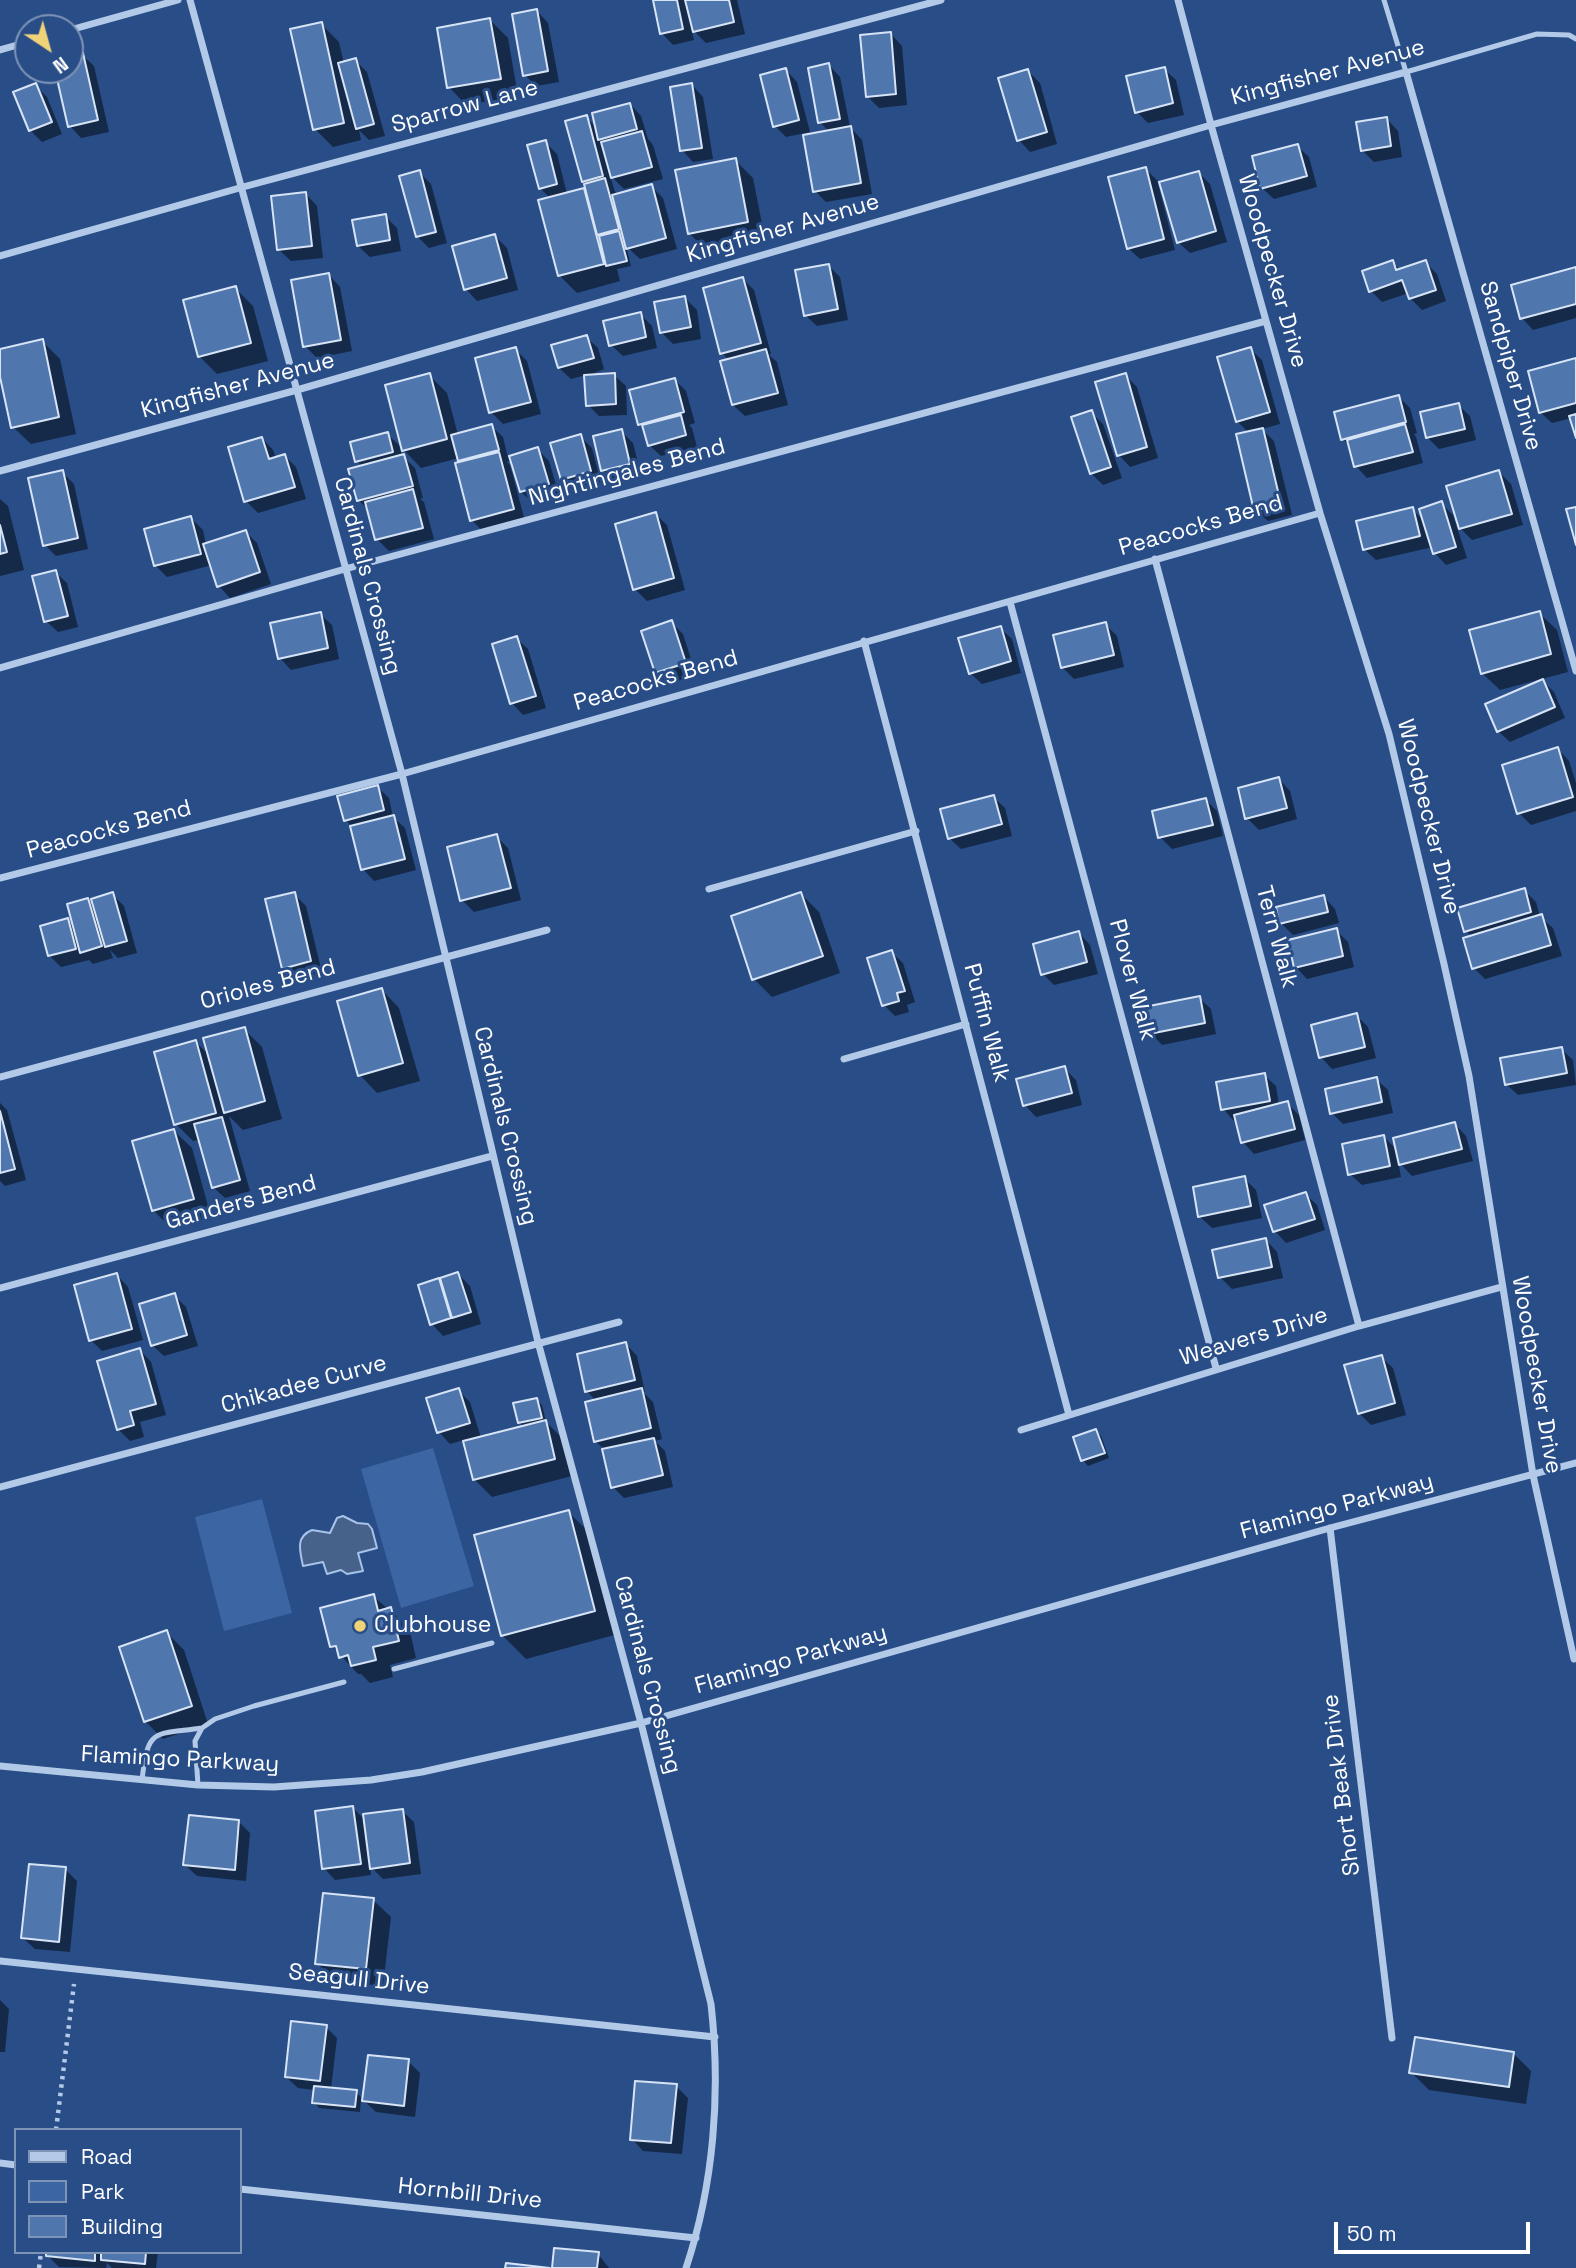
<!DOCTYPE html>
<style>
body{margin:0}
#map{position:relative;width:1576px;height:2268px;overflow:hidden;background:#284d87;font-family:"Space Grotesk",sans-serif}
canvas{display:block}
.legend{position:absolute;left:14px;top:2128px;width:228px;height:126px;box-sizing:border-box;background:#284d87;border:2px solid #7e94b7;margin:0;padding:9px 12px;list-style:none;font-size:21px;color:#fff}
.legend li{display:flex;align-items:center;gap:14px;height:35px}
.legend b{width:35px;border:2px solid #7e94b7}
.north{position:absolute;left:14px;top:14px;width:70px;height:70px;box-sizing:border-box;background:#284d87;border:2px solid #7e94b7;border-radius:50%;rotate:144deg;font-size:19px;font-weight:700;line-height:28px;text-align:center;color:#fff}
.north::after{content:'';display:block;margin:auto;width:24px;height:32px;background:#f0d379;clip-path:polygon(50% 0,100% 100%,50% 72%,0 100%)}
.scale{position:absolute;left:1334px;top:2222px;width:196px;height:32px;box-sizing:border-box;border:4px solid #fff;border-top:0;padding-left:9px;font-size:21px;line-height:24px;white-space:nowrap;color:#fff;-webkit-text-stroke:5px #284d87;paint-order:stroke}
</style>
<div id="map">
<canvas width="1576" height="2268"></canvas>
<ul class="legend">
<li><b style="height:9px;background:#b3c9e8"></b>Road</li>
<li><b style="height:19px;background:#3c66a3"></b>Park</li>
<li><b style="height:19px;background:#5076ae"></b>Building</li>
</ul>
<div class="north">N</div>
<div class="scale">50 m</div>
</div>
<script>
const context = document.querySelector('canvas').getContext('2d');
context.lineJoin = 'round';
function fillPath(path, color) { context.fillStyle = color; context.fill(path, 'evenodd'); }
function strokePath(path, color, width, dash) { context.strokeStyle = color; context.lineWidth = width; context.lineCap = dash ? 'butt' : 'round'; context.setLineDash(dash || []); context.stroke(path); }
function label(font, color, halo, rows, align = 'center') {
  context.font = font + ' "Space Grotesk",sans-serif'; context.lineWidth = 6; context.setLineDash([]); context.textBaseline = 'middle'; context.strokeStyle = halo; context.fillStyle = color; for (const [text, x, y, turn = 0] of rows) {
    context.save(); context.translate(x, y); context.rotate((+turn || 0) * Math.PI / 180); context.textAlign = isNaN(turn) ? turn : align; if (halo) context.strokeText(text, 0, 0); context.fillText(text, 0, 0); context.restore();
  }
}
fillPath(new Path2D(`
 M433,1448L474,1586L401,1608L361,1469Z
 M262,1499L292,1613L224,1631L195,1517Z`), '#3c66a3');
const water = new Path2D(`
 M343,1516L357,1523L368,1524L372,1529L377,1548L358,1553L363,1571L347,1574L341,1570L327,1574L323,1562L303,1566C300,1551 295,1537 312,1530L330,1533L337,1518Z`);
fillPath(water, '#46618a');
strokePath(water, '#a8c3e9', 2);
fillPath(new Path2D(`
 M655,0H737L745,34L706,43L691,28L694,40L673,45L662,33Z
 M537,11L548,23L559,82L536,86L525,75Z
 M490,20L508,38L518,96L466,105L449,87Z
 M321,24L339,42L344,64L355,60L367,72L385,136L369,140L359,130L361,140L333,147L315,129Z
 M891,34L902,46L907,105L879,108L867,96Z
 M82,55L94,66L109,132L81,138L70,126L57,70H70V58Z
 M829,65L840,77L850,127L862,140L872,194L826,202L815,191L829,132L820,122Z
 M1164,69L1176,80L1184,115L1148,123L1137,112Z
 M786,70L797,82L810,132L786,137L775,126Z
 M1028,71L1040,83L1057,144L1030,152L1019,140Z
 M35,85L47,97L62,134L42,142L30,130Z
 M692,85L703,97L713,159L693,162L682,150Z
 M630,104L641,116L648,139L653,145L663,179L624,189L610,175L614,189L617,195L651,186L663,198L677,249L640,259L626,246L631,266L617,269L620,281L577,293L559,275L550,198L540,188L545,142L557,154L567,194L583,190L589,195L583,181L586,117L597,128Z
 M1387,119L1398,131L1402,157L1374,162L1362,150Z
 M1297,146L1309,157L1317,187L1274,199L1262,188Z
 M735,160L753,178L765,239L707,251L689,233Z
 M1145,169L1157,180L1175,250L1140,259L1128,248Z
 M419,172L431,184L447,243L429,248L417,236Z
 M1199,173L1210,184L1227,242L1190,253L1178,242Z
 M306,194L317,206L323,258L291,261L279,250Z
 M385,216L397,228L401,251L370,257L358,246Z
 M495,236L507,248L518,290L477,301L466,289Z
 M1392,262L1401,271L1425,262L1437,274L1446,301L1422,310L1410,298L1409,293L1382,302L1371,291Z
 M828,265L840,277L848,320L817,326L805,315Z
 M1576,269V318L1533,330L1522,318Z
 M329,275L340,287L352,351L317,358L305,346Z
 M743,279L754,290L771,354L769,355L777,362L788,405L745,416L733,405L729,360L722,353Z
 M235,288L253,306L268,361L217,374L200,357Z
 M685,298L697,310L701,339L673,344L661,332Z
 M640,314L652,326L657,348L623,356L611,345Z
 M586,337L598,348L604,369L587,376L614,375L626,386L627,415L599,416L588,405L586,375L571,379L559,368Z
 M42,341L60,359L76,434L31,444L13,427L0,368V351Z
 M515,349L527,361L541,414L503,424L491,412Z
 M1250,349L1262,360L1280,424L1262,429L1274,441L1292,515L1268,521L1256,510L1249,433L1238,422Z
 M1576,360V432L1572,418L1552,423L1540,412Z
 M429,375L447,393L458,435L491,426L503,437L508,458L537,449L549,461L559,495L533,503L521,492L512,460L507,462L510,465L525,521L483,532L472,520L463,463L459,458L421,468L404,450Z
 M1125,375L1137,387L1158,458L1130,467L1119,455Z
 M675,380L686,391L695,423L689,425L692,428L697,447L661,456L649,445L645,429L640,424Z
 M1399,397L1410,408L1417,433L1414,434L1416,437L1423,463L1367,478L1356,466L1351,447L1343,439Z
 M1458,405L1470,416L1476,440L1439,449L1427,437Z
 M1091,412L1103,424L1122,478L1103,485L1091,473Z
 M621,431L633,443L641,475L614,482L603,470Z
 M387,434L399,445L402,456L415,468L423,498L420,499L424,502L434,539L389,551L377,539L370,511L359,501L363,467L357,461Z
 M580,436L592,448L601,483L574,491L562,479Z
 M262,438L273,450L276,458L285,456L296,467L306,499L258,513L246,501Z
 M62,472L74,484L88,549L56,556L45,545Z
 M1499,472L1511,484L1523,525L1472,540L1456,524Z
 M0,499L8,506L24,570L0,576Z
 M1441,503L1453,515L1467,558L1446,565L1435,553L1433,547L1376,560L1364,549L1412,509L1425,522Z
 M655,514L667,525L685,590L647,601L635,589Z
 M191,518L203,530L206,545L246,532L257,543L271,584L230,598L219,586L212,565L167,577L155,565Z
 M55,572L67,583L78,627L58,632L46,621Z
 M1539,613L1557,630L1568,672L1500,690L1482,673Z
 M320,614L332,625L339,659L291,670L280,658Z
 M671,622L683,634L696,675L668,684L657,672L643,632Z
 M1105,624L1117,636L1124,667L1074,679L1062,667Z
 M1000,628L1012,639L1021,673L982,684L970,673Z
 M516,638L528,649L546,708L523,715L512,703Z
 M1541,679L1554,692L1565,718L1510,742L1498,731Z
 M1558,749L1569,761L1576,783V811L1531,825L1519,813Z
 M1279,779L1290,791L1297,819L1259,830L1247,818Z
 M377,787L389,798L393,817L405,828L416,870L374,881L363,869L352,827L346,820Z
 M993,797L1005,808L1012,836L961,849L949,838Z
 M1205,799L1217,811L1223,836L1172,849L1160,837Z
 M496,836L508,848L521,900L474,912L462,900Z
 M1524,890L1536,902L1540,917L1553,928L1562,956L1485,979L1474,968L1472,937L1466,931Z
 M112,894L124,906L137,953L118,958L110,950L113,958L93,964L89,960L61,967L50,956L67,920L75,927L88,900L95,908Z
 M294,894L306,906L322,973L295,979L283,968Z
 M801,894L819,912L840,973L772,997L754,979Z
 M1324,897L1335,909L1339,923L1293,935L1281,923Z
 M1336,930L1348,942L1354,967L1307,979L1296,967Z
 M1079,933L1090,945L1098,974L1054,985L1043,974Z
 M891,952L903,963L915,1002L907,1005L909,1012L895,1016L884,1005Z
 M382,990L399,1008L420,1081L377,1093L360,1075Z
 M1199,998L1211,1009L1216,1034L1162,1045L1151,1033Z
 M1356,1015L1368,1027L1376,1058L1332,1069L1321,1057Z
 M244,1029L262,1047L282,1119L243,1130L229,1116L250,1191L225,1198L213,1187L200,1140L193,1141L176,1124L196,1042L210,1056Z
 M1561,1049L1573,1060L1576,1085L1518,1095L1506,1084Z
 M1064,1068L1076,1080L1082,1105L1036,1117L1025,1105Z
 M1264,1075L1276,1086L1279,1105L1287,1103L1299,1115L1305,1140L1254,1154L1243,1142L1237,1120L1234,1121L1223,1109Z
 M1376,1079L1388,1090L1393,1113L1343,1124L1332,1113Z
 M0,1103L7,1110L26,1180L5,1186L0,1181Z
 M1455,1124L1466,1136L1473,1161L1412,1176L1398,1161L1401,1177L1362,1185L1350,1174L1384,1137L1398,1151Z
 M174,1131L192,1148L211,1217L171,1228L153,1210Z
 M1244,1178L1256,1190L1262,1218L1212,1228L1200,1217Z
 M1305,1194L1317,1205L1325,1230L1286,1243L1275,1231Z
 M1266,1240L1277,1252L1283,1278L1232,1289L1220,1277Z
 M458,1274L470,1286L481,1324L443,1336L432,1324L420,1286Z
 M117,1275L128,1287L143,1340L102,1351L91,1340Z
 M174,1295L186,1307L198,1346L164,1356L152,1345Z
 M626,1344L637,1356L645,1392H643L653,1402L662,1439L655,1441L665,1451L673,1487L624,1498L613,1487L604,1449L595,1441L596,1401L587,1391Z
 M140,1350L151,1362L166,1415L140,1422L144,1437L130,1441L118,1429Z
 M1381,1357L1393,1368L1406,1415L1371,1425L1359,1413Z
 M458,1390L470,1402L481,1438L524,1427L519,1422L537,1400L542,1405L546,1422L563,1439L572,1476L492,1497L474,1479L464,1440L450,1444L439,1432Z
 M1096,1431L1101,1436L1109,1458L1088,1466L1083,1460Z
 M568,1512L592,1535L618,1634L526,1659L502,1635Z
 M373,1596L409,1627L416,1658L390,1665L393,1677L370,1683L361,1674H358L332,1646Z
 M166,1632L184,1650L208,1724L163,1739L145,1721Z
 M353,1808L366,1821L402,1811L414,1822L421,1874L383,1879L370,1866L371,1875L335,1880L324,1868Z
 M239,1822L250,1833L246,1881L197,1876L185,1865Z
 M65,1869L77,1881L70,1952L35,1949L23,1938Z
 M373,1900L391,1917L383,1986L335,1981L317,1963Z
 M0,2000L9,2009L5,2052H0Z
 M326,2027L337,2038L331,2089L356,2092L364,2100L408,2061L420,2073L415,2117L376,2112L361,2098L360,2112L319,2108L314,2102L315,2090L298,2088L286,2077Z
 M1513,2053L1531,2071L1526,2104L1429,2090L1411,2072Z
 M676,2086L688,2098L682,2154L643,2151L632,2139Z
 M48,2252H158L156,2268H112L107,2263L106,2268L59,2267L47,2255Z
 M598,2254L609,2268H554Z`), '#0007');
const building = new Path2D(`
 M653,0H677L683,29L660,34Z
 M685,0H729L734,22L693,32Z
 M537,9L548,71L523,76L512,14Z
 M490,18L501,79L447,88L437,28Z
 M322,22L344,123L313,130L290,29Z
 M891,32L896,94L866,97L860,35Z
 M83,53L98,120L68,127L55,70H70V56Z
 M356,58L374,124L356,129L338,63Z
 M829,63L840,119L818,123L808,68Z
 M1165,67L1173,103L1135,113L1126,76Z
 M786,68L799,120L773,127L760,75Z
 M1028,69L1047,132L1017,141L998,78Z
 M36,83L52,122L29,131L13,92Z
 M692,83L702,148L680,151L670,87Z
 M630,103L637,129L598,140L592,113Z
 M587,115L603,176L582,182L565,121Z
 M1387,117L1391,146L1361,151L1356,122Z
 M851,126L861,183L813,192L803,135Z
 M642,131L652,167L611,178L601,142Z
 M546,140L557,184L539,189L527,145Z
 M1298,144L1307,176L1260,189L1252,156Z
 M736,158L748,222L688,234L675,170Z
 M1146,167L1164,239L1127,249L1108,177Z
 M420,170L436,232L416,237L399,176Z
 M1199,171L1216,231L1177,243L1159,182Z
 M605,178L619,229L597,235L584,184Z
 M652,184L666,238L626,249L612,195Z
 M584,188L604,264L558,276L538,200Z
 M306,192L312,246L277,250L271,196Z
 M386,214L390,240L357,246L352,220Z
 M619,231L627,261L606,266L599,236Z
 M495,234L507,278L464,290L452,246Z
 M1393,260L1396,270L1426,260L1436,290L1409,299L1402,280L1369,292L1362,271Z
 M829,264L838,309L804,316L795,270Z
 M1576,267V304L1520,319L1511,285Z
 M329,273L341,340L303,347L291,280Z
 M743,277L761,343L720,354L703,288Z
 M236,286L251,343L198,357L183,300Z
 M685,296L691,327L660,333L654,302Z
 M641,312L646,337L609,346L603,321Z
 M587,335L594,358L558,368L551,345Z
 M43,339L59,417L11,428L0,377V349Z
 M516,347L531,402L489,413L475,358Z
 M1251,347L1270,412L1236,422L1217,357Z
 M766,349L778,393L732,405L720,361Z
 M1576,358V403L1539,413L1528,371Z
 M430,373L447,439L402,451L385,385Z
 M615,373L616,404L586,406L584,375Z
 M1126,373L1147,447L1117,456L1095,382Z
 M675,378L684,412L638,425L629,390Z
 M1399,395L1406,422L1341,440L1334,412Z
 M1459,403L1465,429L1426,438L1420,412Z
 M1092,410L1111,467L1090,474L1071,417Z
 M1576,414V438L1569,416Z
 M681,415L686,435L648,446L642,425Z
 M492,424L499,450L458,461L451,435Z
 M1405,424L1413,452L1354,467L1347,440Z
 M1263,428L1281,504L1254,511L1236,434Z
 M622,429L630,464L601,471L593,436Z
 M388,432L393,452L355,462L350,442Z
 M581,434L591,471L561,480L550,443Z
 M262,437L269,459L285,454L295,487L244,502L228,447Z
 M538,447L549,484L520,492L509,456Z
 M499,452L514,509L470,521L455,463Z
 M404,454L413,486L357,501L348,469Z
 M63,470L78,538L43,546L28,478Z
 M1499,470L1512,514L1459,529L1446,486Z
 M413,489L423,528L375,540L365,502Z
 M1442,501L1456,547L1433,554L1419,509Z
 M1413,507L1420,536L1363,550L1356,521Z
 M1576,507V545L1566,509Z
 M656,512L674,578L633,590L615,524Z
 M191,516L201,554L154,566L144,529Z
 M0,525L7,552L0,554Z
 M246,530L260,572L217,587L203,544Z
 M56,570L68,616L44,622L32,576Z
 M1540,611L1551,654L1481,674L1469,630Z
 M321,612L328,648L278,659L270,623Z
 M672,620L686,663L655,673L641,631Z
 M1106,622L1114,655L1061,668L1053,635Z
 M1001,626L1011,661L969,674L958,638Z
 M517,636L536,696L510,704L492,644Z
 M1543,679L1555,707L1497,732L1485,704Z
 M1558,747L1573,797L1517,814L1502,765Z
 M1279,777L1287,808L1245,819L1238,788Z
 M378,785L384,810L344,821L337,796Z
 M994,795L1002,824L948,839L940,809Z
 M1206,798L1213,825L1158,838L1152,811Z
 M394,815L405,859L361,870L350,826Z
 M497,834L511,888L460,901L447,847Z
 M1525,888L1531,912L1464,932L1457,908Z
 M113,892L127,941L105,947L91,899Z
 M295,892L311,961L282,969L265,899Z
 M801,892L823,956L752,980L731,916Z
 M1324,895L1328,912L1279,924L1276,907Z
 M88,898L102,946L80,953L67,904Z
 M1542,914L1551,945L1472,969L1463,938Z
 M68,918L76,949L48,956L40,926Z
 M1337,928L1343,956L1294,968L1288,940Z
 M1079,931L1087,962L1041,975L1033,944Z
 M892,950L905,991L897,993L899,1001L882,1006L867,958Z
 M382,988L403,1063L358,1076L337,1001Z
 M1200,996L1205,1023L1149,1034L1144,1007Z
 M1357,1013L1365,1047L1319,1058L1311,1025Z
 M245,1027L265,1101L224,1113L203,1038Z
 M196,1040L216,1113L174,1125L154,1052Z
 M1562,1047L1567,1073L1505,1085L1500,1058Z
 M1065,1066L1072,1093L1023,1106L1016,1079Z
 M1265,1073L1270,1101L1221,1110L1216,1082Z
 M1377,1077L1382,1102L1330,1114L1325,1089Z
 M1288,1101L1295,1129L1241,1143L1234,1115Z
 M0,1111L15,1169L0,1173Z
 M222,1117L240,1180L212,1188L194,1124Z
 M1455,1122L1462,1149L1399,1165L1393,1138Z
 M174,1129L194,1199L152,1211L132,1141Z
 M1384,1135L1390,1166L1348,1175L1342,1144Z
 M1245,1176L1251,1206L1198,1217L1193,1187Z
 M1306,1192L1315,1219L1273,1232L1264,1205Z
 M1266,1238L1272,1267L1218,1278L1212,1250Z
 M458,1272L471,1312L452,1318L440,1278Z
 M117,1273L132,1329L89,1341L74,1285Z
 M439,1278L451,1318L430,1325L418,1285Z
 M175,1293L187,1335L151,1346L139,1304Z
 M626,1342L635,1380L585,1392L577,1354Z
 M140,1348L156,1404L130,1411L134,1425L117,1430L97,1361Z
 M1382,1355L1395,1403L1358,1414L1344,1365Z
 M459,1388L470,1423L437,1433L426,1398Z
 M642,1388L651,1428L594,1442L585,1402Z
 M537,1398L542,1418L518,1423L513,1403Z
 M546,1420L555,1459L473,1480L463,1441Z
 M1096,1429L1105,1453L1081,1461L1073,1437Z
 M654,1438L663,1475L611,1488L602,1449Z
 M569,1510L595,1611L501,1636L474,1535Z
 M374,1594L378,1611L391,1607L399,1641L373,1647L376,1660L351,1666L348,1655L339,1658L336,1646L330,1647L320,1608Z
 M167,1630L192,1706L144,1722L119,1647Z
 M353,1806L361,1864L322,1869L315,1811Z
 M403,1809L410,1863L370,1869L363,1814Z
 M189,1815L239,1820L235,1870L183,1865Z
 M29,1864L66,1867L59,1942L21,1938Z
 M323,1893L374,1898L366,1969L315,1964Z
 M291,2021L327,2025L320,2081L285,2077Z
 M1415,2037L1514,2052L1509,2087L1409,2073Z
 M368,2055L409,2059L404,2106L362,2101Z
 M635,2081L677,2084L671,2143L630,2140Z
 M314,2086L357,2090L355,2107L312,2103Z
 M554,2248L599,2252L597,2268H552Z
 M46,2252H95V2261L46,2256Z
 M101,2252H146L145,2264L101,2260Z
 M506,2263L550,2268H505Z`);
fillPath(building, '#5076ae');
strokePath(building, '#d7e4f6', 2);
strokePath(new Path2D(`
 M56,2130L74,1984
 M39,2268L41,2252`), '#b3c9e8', 4.5, [3.5, 5]);
strokePath(new Path2D(`
 M1384,0L1406,72L1537,34L1569,35L1576,39
 M394,1669L492,1643
 M142,1780C148,1727 153,1735 202,1728
 M198,1785L195,1741L202,1728L215,1719L254,1706L344,1682`), '#b3c9e8', 5);
strokePath(new Path2D(`
 M190,0L402,774L538,1342L641,1723L711,2004C721,2092 714,2184 686,2268
 M1178,0L1211,125L1320,513L1389,734L1444,964L1469,1076L1533,1475L1574,1659
 M70,30L178,0
 M0,50L28,42
 M0,256L243,187L941,0
 M0,471L297,390L1211,125L1406,72L1576,671
 M1155,559L1359,1326
 M1010,602L1216,1368
 M864,641L1069,1415
 M0,668L345,569L1266,321
 M0,878L402,774L1320,513
 M709,889L916,831
 M844,1059L966,1024
 M0,1077L547,930
 M0,1288L492,1156
 M1021,1430L1359,1326L1501,1287
 M0,1487L619,1322
 M1330,1528L1392,2038
 M0,1766L198,1785L274,1787L371,1780L422,1772L641,1723L1330,1528L1576,1463
 M0,1961L715,2037
 M0,2163L16,2165
 M240,2189L696,2238`), '#b3c9e8', 7);
for (const [x, y, r, color] of [
 [360,1626,7,"#f0d379"]
]) { const dot = new Path2D(); dot.arc(x, y, r, 0, 2 * Math.PI); context.fillStyle = color; context.fill(dot); strokePath(dot, '#284d87', 2.5); }
label('23px', '#fff', '#284d87', [
 ["Kingfisher Avenue",1328,73,-15],
 ["Sparrow Lane",465,107,-15],
 ["Kingfisher Avenue",783,229,-16],
 ["Woodpecker Drive",1272,271,74],
 ["Sandpiper Drive",1510,366,74],
 ["Kingfisher Avenue",238,386,-15],
 ["Nightingales Bend",627,473,-15],
 ["Peacocks Bend",1201,526,-16],
 ["Cardinals Crossing",367,576,75],
 ["Peacocks Bend",656,681,-16],
 ["Woodpecker Drive",1428,817,76],
 ["Peacocks Bend",109,830,-15],
 ["Tern Walk",1276,937,75],
 ["Plover Walk",1132,980,75],
 ["Orioles Bend",268,985,-15],
 ["Puffin Walk",986,1023,75],
 ["Cardinals Crossing",505,1126,76],
 ["Ganders Bend",241,1203,-15],
 ["Weavers Drive",1254,1337,-17],
 ["Woodpecker Drive",1536,1375,80],
 ["Chikadee Curve",304,1385,-15],
 ["Flamingo Parkway",1337,1507,-15],
 ["Flamingo Parkway",791,1660,-16],
 ["Cardinals Crossing",647,1675,75],
 ["Flamingo Parkway",180,1760,3],
 ["Short Beak Drive",1342,1785,-97],
 ["Seagull Drive",359,1980,6],
 ["Hornbill Drive",470,2194,6]
]);
label('23px', '#fff', '#284d87', [
 ["Clubhouse",374,1626]
], 'left');
</script>
